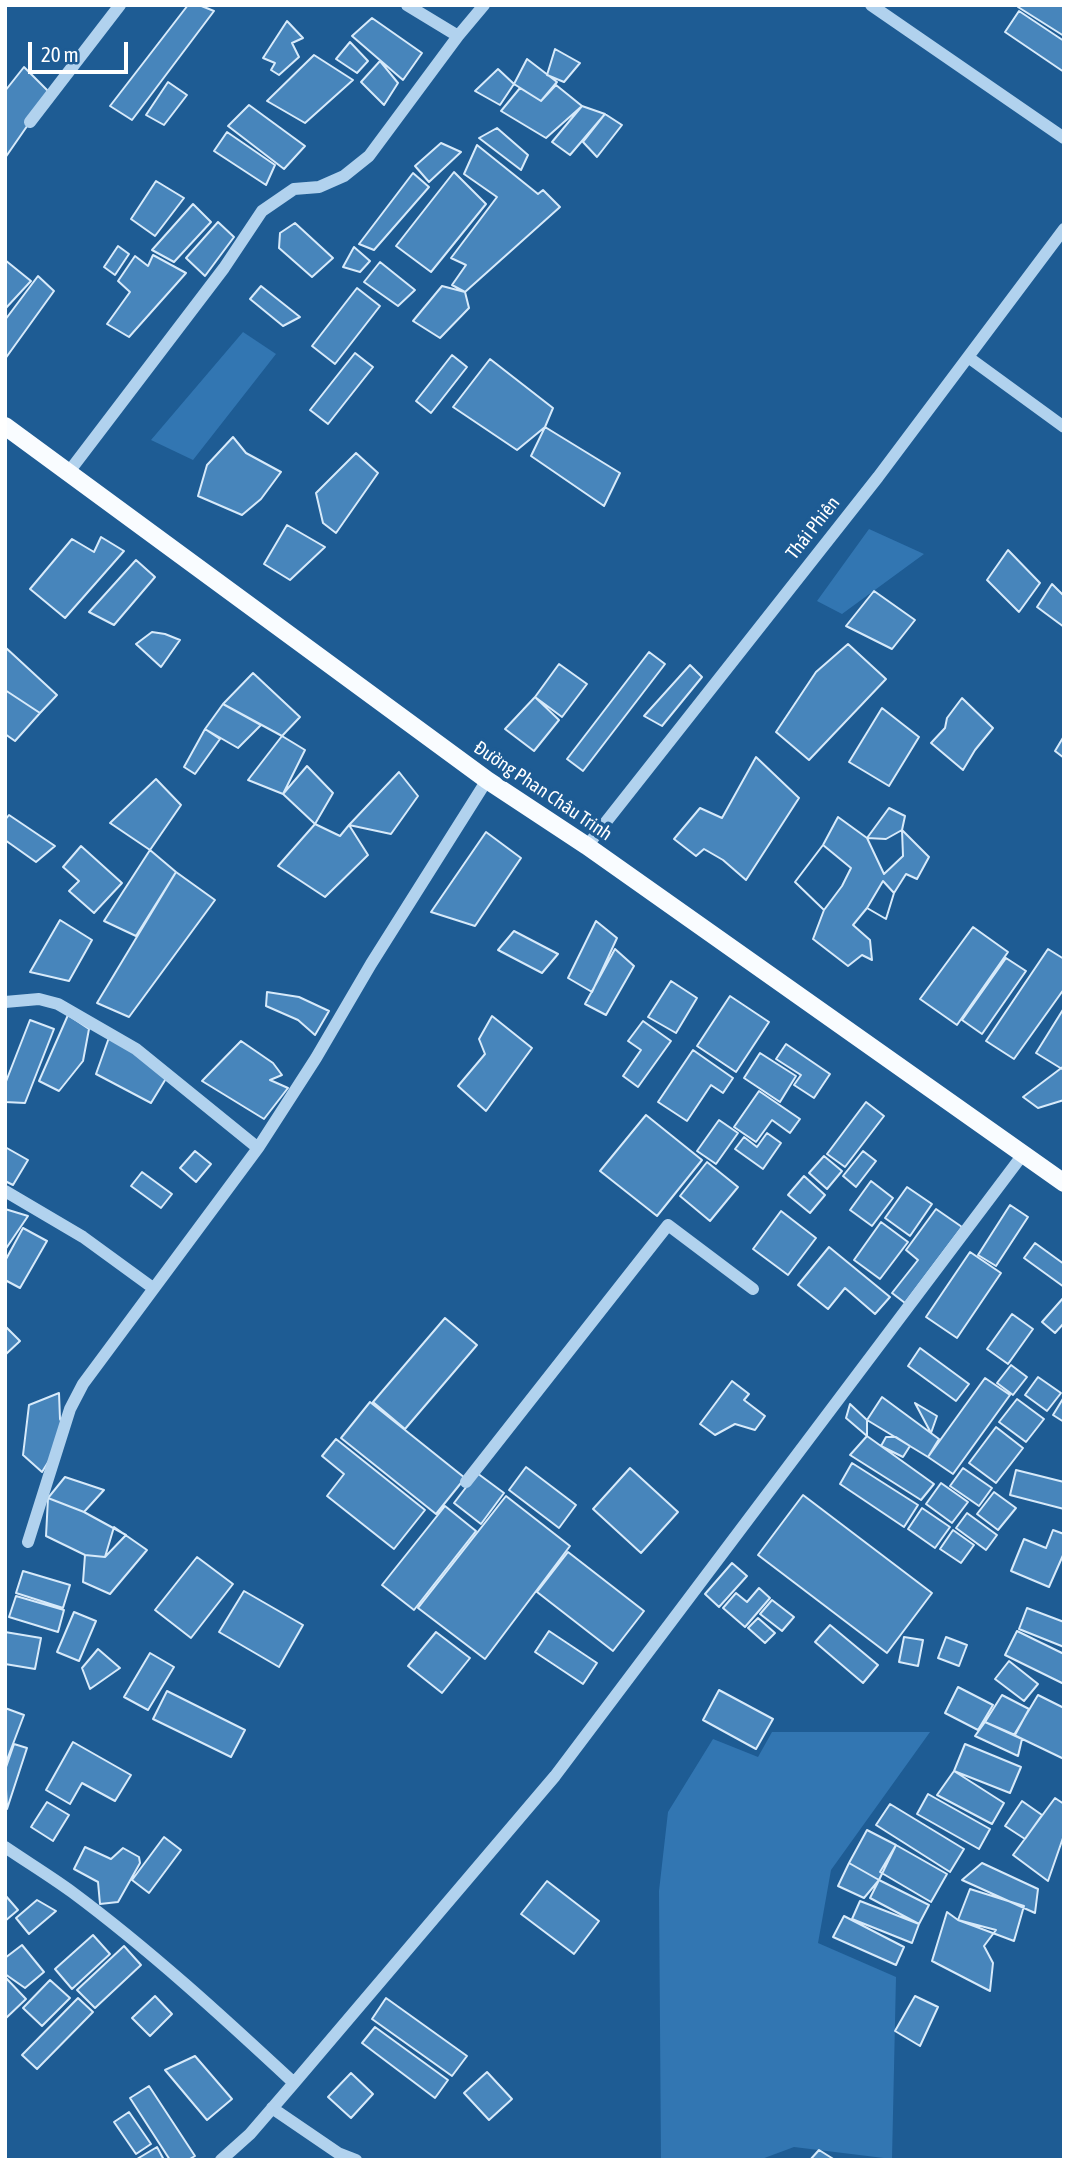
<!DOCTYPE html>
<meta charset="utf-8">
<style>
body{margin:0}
#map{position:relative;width:1069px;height:2165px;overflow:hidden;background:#1e5c94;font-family:"Asap Condensed",sans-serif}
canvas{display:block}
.frame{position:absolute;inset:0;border:7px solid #fff;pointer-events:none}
.scale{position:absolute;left:28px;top:42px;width:100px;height:32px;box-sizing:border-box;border:4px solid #fff;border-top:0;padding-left:9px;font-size:21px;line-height:24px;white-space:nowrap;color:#fff;-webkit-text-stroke:5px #1e5c94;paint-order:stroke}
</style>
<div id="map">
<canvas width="1069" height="2165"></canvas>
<div class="frame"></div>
<div class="scale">20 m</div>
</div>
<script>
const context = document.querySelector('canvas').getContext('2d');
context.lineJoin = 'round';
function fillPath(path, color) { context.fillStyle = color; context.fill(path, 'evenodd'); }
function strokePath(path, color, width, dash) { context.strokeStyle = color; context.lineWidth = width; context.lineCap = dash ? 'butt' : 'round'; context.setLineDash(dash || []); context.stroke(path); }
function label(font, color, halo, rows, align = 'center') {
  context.font = font + ' "Asap Condensed",sans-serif'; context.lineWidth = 7; context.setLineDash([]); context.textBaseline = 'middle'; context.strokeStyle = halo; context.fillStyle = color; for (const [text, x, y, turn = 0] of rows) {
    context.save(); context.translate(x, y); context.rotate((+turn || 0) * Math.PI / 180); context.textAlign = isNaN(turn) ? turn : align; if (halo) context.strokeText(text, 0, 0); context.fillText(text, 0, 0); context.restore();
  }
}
fillPath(new Path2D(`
 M243,332L276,354L193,460L151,440Z
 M869,529L924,554L842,614L817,601Z
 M772,1732H930L831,1870L818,1943L896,1977L892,2159L794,2147L759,2160H661L659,1891L668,1812L713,1739L758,1757Z`), '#3276b2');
const building = new Path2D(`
 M188,5H199L214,11L132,120L110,106Z
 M1019,5H1064V36L1018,7Z
 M1019,11L1064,41V72L1005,32Z
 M372,18L422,53L403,80L352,36Z
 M287,21L303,38L292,43L299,57L279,75L271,70L275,63L263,58Z
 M350,42L368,61L357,73L336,59Z
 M555,49L580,63L564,82L547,75Z
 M314,55L353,80L305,123L267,101Z
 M527,59L557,82L541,101L514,84Z
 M380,61L398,83L384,105L361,82Z
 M24,67L50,93L5,158V91Z
 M498,69L514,84L500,105L475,91Z
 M168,82L187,95L164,125L146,115Z
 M556,85L582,106L546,138L501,111L520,88L541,101Z
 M249,105L305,146L284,169L228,126Z
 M582,106L605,114L570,155L552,142Z
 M605,114L622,125L597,157L583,142Z
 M497,128L528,155L521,170L479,138Z
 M227,132L275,165L266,185L214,151Z
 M441,143L461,152L429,182L415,166Z
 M477,145L538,194L543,190L560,207L465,292L452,285L466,265L451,258L497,197L464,174Z
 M454,172L486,204L431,272L396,246Z
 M413,173L429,187L374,250L359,244Z
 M156,181L184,198L155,236L131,219Z
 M193,204L211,222L174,262L152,250Z
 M218,222L234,237L205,276L186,258Z
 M295,223L333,258L312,277L279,248L280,233Z
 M118,246L129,254L115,275L104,267Z
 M354,247L370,261L360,272L343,267Z
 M153,255L186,273L129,337L107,324L130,292L118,281L135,256L148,266Z
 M5,260L31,281L5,309Z
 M380,262L415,290L398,306L364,282Z
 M38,276L54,291L5,359V320Z
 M261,286L300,317L283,326L250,299Z
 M442,286L465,292L469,308L440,338L413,321Z
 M357,288L380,306L335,364L312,346Z
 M355,353L373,367L328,424L310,410Z
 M452,355L467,367L431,413L416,401Z
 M490,359L553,408L545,427L517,450L453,407Z
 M545,427L620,473L604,506L531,456Z
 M233,437L246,453L281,472L261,499L242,515L198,496L207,465Z
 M356,453L378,473L336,533L323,523L316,493Z
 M287,525L325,547L290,580L264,564Z
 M101,537L124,551L65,618L30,589L72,539L94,552Z
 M1008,550L1040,583L1019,612L987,580Z
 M136,560L155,577L114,625L89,612Z
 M1052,584L1064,596V627L1037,607Z
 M874,591L915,620L892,649L846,626Z
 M152,632L165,634L180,640L161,667L136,644Z
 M848,644L886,679L809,760L776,732L816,672Z
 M5,647L57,695L40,713L5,690Z
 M649,652L665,664L583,771L567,759Z
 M559,664L587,684L562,717L535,697Z
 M690,665L702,677L662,726L644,716Z
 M253,673L300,717L282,736L223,704Z
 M5,690L40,713L15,741L5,734Z
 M535,697L559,720L534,751L505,729Z
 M962,698L993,728L975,750L963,770L931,743L945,728L947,718Z
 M223,704L261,725L238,748L205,729Z
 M882,708L919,737L889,786L849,762Z
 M205,729L220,739L195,774L184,767Z
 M282,736L305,750L283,794L248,780Z
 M1064,736V758L1055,751Z
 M756,757L799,798L746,880L723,860L704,849L696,856L674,839L700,808L722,818Z
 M307,766L333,793L315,824L283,794Z
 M399,772L418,796L391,834L349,825Z
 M156,779L181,805L150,850L110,823Z
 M889,808L905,816L902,830L929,857L917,879L906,874L894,893L886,919L867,908L853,925L870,940L872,960L862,955L848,966L813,939L824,910L795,882L823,845L838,817L867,838Z
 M9,815L55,846L36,862L5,840V820Z
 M315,824L340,836L349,825L368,855L325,897L278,866Z
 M902,830L903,856L884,874L867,838L886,839Z
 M486,832L521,858L475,926L431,912Z
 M823,845L851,868L842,886L824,910L795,882Z
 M81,846L122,883L94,913L69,891L79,881L63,867Z
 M150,850L176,872L136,936L104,921Z
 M176,872L215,900L129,1017L97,1003Z
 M883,881L894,893L886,919L867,908Z
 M60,920L92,940L69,981L30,972Z
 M596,921L617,938L592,992L568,978Z
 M973,927L1008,952L957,1025L920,999Z
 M514,931L558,954L542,973L498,950Z
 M615,949L634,966L606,1015L585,1004Z
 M1048,949L1064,959V989L1014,1059L986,1041Z
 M1006,958L1026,971L982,1034L962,1020Z
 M671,981L697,998L676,1033L648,1017Z
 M267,992L299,997L329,1011L315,1035L298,1020L266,1006Z
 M730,996L769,1022L736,1072L697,1046Z
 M1064,1008V1066L1062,1069L1036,1053Z
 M68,1015L89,1029L83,1061L59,1091L39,1081Z
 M492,1016L532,1048L486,1111L458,1086L485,1054L479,1039Z
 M30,1020L54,1029L25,1103L5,1102V1084Z
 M643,1021L671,1041L638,1087L623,1076L641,1050L628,1041Z
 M111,1032L170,1072L151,1103L96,1074Z
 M241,1041L273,1063L282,1075L270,1080L288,1088L264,1119L202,1081Z
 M786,1044L830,1074L814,1098L794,1085L801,1075L776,1059Z
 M693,1050L733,1078L723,1093L711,1085L687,1121L658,1102Z
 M760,1053L796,1076L780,1102L744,1078Z
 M1064,1066V1100L1038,1108L1023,1097Z
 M759,1091L800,1119L790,1133L772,1120L756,1142L734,1127Z
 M866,1102L884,1116L845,1167L827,1154Z
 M646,1115L702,1160L657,1216L600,1171Z
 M719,1120L738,1133L716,1164L697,1151Z
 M767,1133L781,1143L763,1169L735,1149L744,1137L757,1147Z
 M5,1147L28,1160L13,1185L5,1181Z
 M195,1151L211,1164L196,1182L180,1168Z
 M863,1151L876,1161L856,1187L843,1176Z
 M824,1156L842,1171L827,1189L809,1173Z
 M707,1162L738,1187L710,1221L680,1196Z
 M142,1172L172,1194L161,1208L131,1186Z
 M804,1176L825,1195L810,1213L788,1195Z
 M871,1181L893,1198L872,1226L850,1210Z
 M907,1187L932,1204L910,1236L885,1218Z
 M1010,1205L1028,1217L996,1266L978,1255Z
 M5,1209L28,1216L5,1250Z
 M936,1209L962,1227L905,1303L892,1293L918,1260L906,1250Z
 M781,1211L816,1238L788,1275L753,1249Z
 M881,1222L908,1242L880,1279L854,1260Z
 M23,1228L47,1241L20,1288L5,1280V1261Z
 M1035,1243L1064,1264V1287L1024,1258Z
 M829,1247L890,1297L875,1314L845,1288L828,1309L798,1285Z
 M970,1252L1001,1273L957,1338L926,1317Z
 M1064,1297V1323L1055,1333L1042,1322Z
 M1012,1314L1033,1329L1008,1364L987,1349Z
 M445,1318L477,1345L405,1429L373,1402Z
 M5,1326L20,1341L5,1355Z
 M920,1348L969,1384L956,1401L908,1366Z
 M1011,1365L1027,1377L1013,1395L997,1383Z
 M1038,1377L1061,1393L1047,1411L1025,1395Z
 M985,1378L1010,1395L953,1474L928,1457Z
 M732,1381L749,1394L744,1400L765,1416L755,1430L735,1424L715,1435L700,1424Z
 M59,1393L60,1419L67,1432L42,1472L23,1455L29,1405Z
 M882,1397L939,1439L928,1457L867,1420Z
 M1064,1397V1422L1053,1415Z
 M1017,1399L1044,1419L1026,1442L999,1422Z
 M370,1402L465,1478L436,1514L341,1438Z
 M915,1403L937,1416L931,1433Z
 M850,1404L867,1420V1436L846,1418Z
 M996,1427L1023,1448L996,1483L969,1463Z
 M867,1436L934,1484L921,1500L850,1455Z
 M886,1437H896L910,1446L903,1457L881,1446Z
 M336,1439L425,1510L394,1549L327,1496L344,1474L322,1456Z
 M852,1463L918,1505L904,1527L840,1484Z
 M526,1467L576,1505L559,1528L509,1490Z
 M630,1468L678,1512L641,1553L593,1509Z
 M963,1468L992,1488L979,1506L950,1486Z
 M1016,1470L1064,1482V1509L1010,1495Z
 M477,1473L504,1493L481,1524L454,1503Z
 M65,1477L104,1490L84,1512L48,1498Z
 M941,1483L968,1502L952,1523L926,1504Z
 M994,1492L1016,1508L998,1530L977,1514Z
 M803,1495L932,1593L887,1653L758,1555Z
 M506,1496L570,1546L485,1659L418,1608Z
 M48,1498L84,1512L126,1535L105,1557L85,1555L46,1536Z
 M445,1506L476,1531L414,1610L382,1585Z
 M922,1508L950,1527L935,1548L908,1529Z
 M967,1513L997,1535L986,1550L956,1528Z
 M114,1527L147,1550L110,1594L83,1582L85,1555L105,1557Z
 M953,1530L974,1545L961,1563L940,1549Z
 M1053,1530L1064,1534V1553L1049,1587L1011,1571L1024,1539L1046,1548Z
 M568,1552L644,1611L613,1651L537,1592Z
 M197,1557L233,1584L191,1638L155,1610Z
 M732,1563L747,1576L719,1607L705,1594Z
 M23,1571L70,1585L63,1608L16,1593Z
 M759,1588L770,1598L745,1627L723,1608L736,1593L747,1602Z
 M244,1591L303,1625L279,1667L219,1632Z
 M16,1596L64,1610L58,1632L9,1617Z
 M772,1600L794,1617L782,1631L760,1614Z
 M1027,1608L1064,1622V1647L1019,1629Z
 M74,1612L96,1621L79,1661L57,1652Z
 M758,1618L775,1633L765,1643L748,1628Z
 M830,1625L878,1665L863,1683L815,1642Z
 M549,1631L597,1663L583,1684L535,1652Z
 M1017,1631L1064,1654V1684L1005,1655Z
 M5,1632L41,1638L35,1669L5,1664Z
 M436,1632L470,1658L442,1693L408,1666Z
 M904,1637L923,1640L918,1666L899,1662Z
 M946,1637L967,1645L959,1666L938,1658Z
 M98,1649L120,1668L90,1689L82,1668Z
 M150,1653L174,1667L148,1710L124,1697Z
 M1009,1661L1038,1684L1024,1701L995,1679Z
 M958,1687L993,1705L978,1730L945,1713Z
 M719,1690L773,1719L756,1749L703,1720Z
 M167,1691L245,1730L231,1757L153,1719Z
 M1002,1695L1029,1709L1015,1735L985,1722Z
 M1038,1695L1064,1708V1759L1014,1735Z
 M5,1708L24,1715L5,1765Z
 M985,1722L1022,1739L1018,1756L975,1736Z
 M73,1742L131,1775L115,1801L82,1783L70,1804L46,1790Z
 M14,1744L27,1748L7,1809L5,1770Z
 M965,1744L1021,1767L1010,1793L954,1771Z
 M954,1771L1004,1803L992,1824L937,1795Z
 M928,1794L990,1829L979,1849L917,1814Z
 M1055,1798L1064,1804V1835L1048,1881L1013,1855Z
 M1022,1801L1042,1815L1025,1839L1005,1826Z
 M47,1802L69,1815L53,1841L31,1827Z
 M890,1804L964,1849L950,1872L876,1825Z
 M867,1830L896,1845L879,1880L849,1863Z
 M164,1837L181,1850L149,1893L132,1880Z
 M896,1845L947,1874L931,1902L880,1872Z
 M85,1847L111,1859L123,1848L139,1857L140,1863L118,1902L100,1904L98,1882L74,1869Z
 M849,1863L879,1880L864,1898L838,1886Z
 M982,1863L1038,1889L1035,1913L962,1880Z
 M879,1880L929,1905L919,1924L870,1898Z
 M547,1881L599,1921L574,1954L521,1914Z
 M970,1889L1024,1906L1014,1941L958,1920Z
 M5,1895L18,1910L5,1921Z
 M37,1900L56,1911L29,1934L16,1918Z
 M860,1901L919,1924L912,1943L852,1919Z
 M947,1912L958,1920L996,1930L984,1946L993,1963L990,1991L932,1961Z
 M844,1916L904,1947L896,1965L833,1937Z
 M93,1935L110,1954L72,1989L55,1969Z
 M22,1945L44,1972L25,1988L5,1974V1958Z
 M124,1946L141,1965L95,2008L77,1990Z
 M5,1977L26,1999L5,2019Z
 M50,1980L70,1998L42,2026L23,2008Z
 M155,1996L172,2014L150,2036L132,2018Z
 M915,1996L938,2007L920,2046L895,2031Z
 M78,1998L93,2012L37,2069L22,2055Z
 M386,1998L467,2056L452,2076L372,2019Z
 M375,2027L448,2080L435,2098L362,2043Z
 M195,2056L232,2099L207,2120L165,2070Z
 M487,2072L512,2099L489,2120L464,2093Z
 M351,2073L373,2094L351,2118L328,2097Z
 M149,2086L195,2156L188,2160H170L130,2098Z
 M129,2112L151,2144L136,2154L114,2122Z
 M157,2147L164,2160H138L137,2159Z
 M819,2150L835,2160H810Z`);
fillPath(building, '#4785bb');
strokePath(building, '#d7eafa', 2);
strokePath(new Path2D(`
 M407,5L458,36
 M871,5L1064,138
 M30,122L120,5
 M968,357L1064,427
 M68,473L224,268L262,211L294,189L319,187L344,176L369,156L458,36L484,5
 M587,846L878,477L1064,229
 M5,1002L39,999L58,1004L136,1049L258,1148
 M5,1191L83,1237L153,1288
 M466,1482L668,1225L753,1289
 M28,1542L70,1409L83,1384L258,1148L316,1058L371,964L487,780
 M5,1847C27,1862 50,1876 72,1892C150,1950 223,2017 294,2083
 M272,2108L338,2153L356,2160
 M221,2160L250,2134L294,2083L555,1776L1024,1153`), '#b1d2ee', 12);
strokePath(new Path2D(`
 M5,426L487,780L587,846L1064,1183`), '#f9fcff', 18);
label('19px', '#fff', '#1e5c94', [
 ["Thái Phiên",813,528,-52],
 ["Đường Phan Châu Trinh",543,791,34]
]);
</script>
